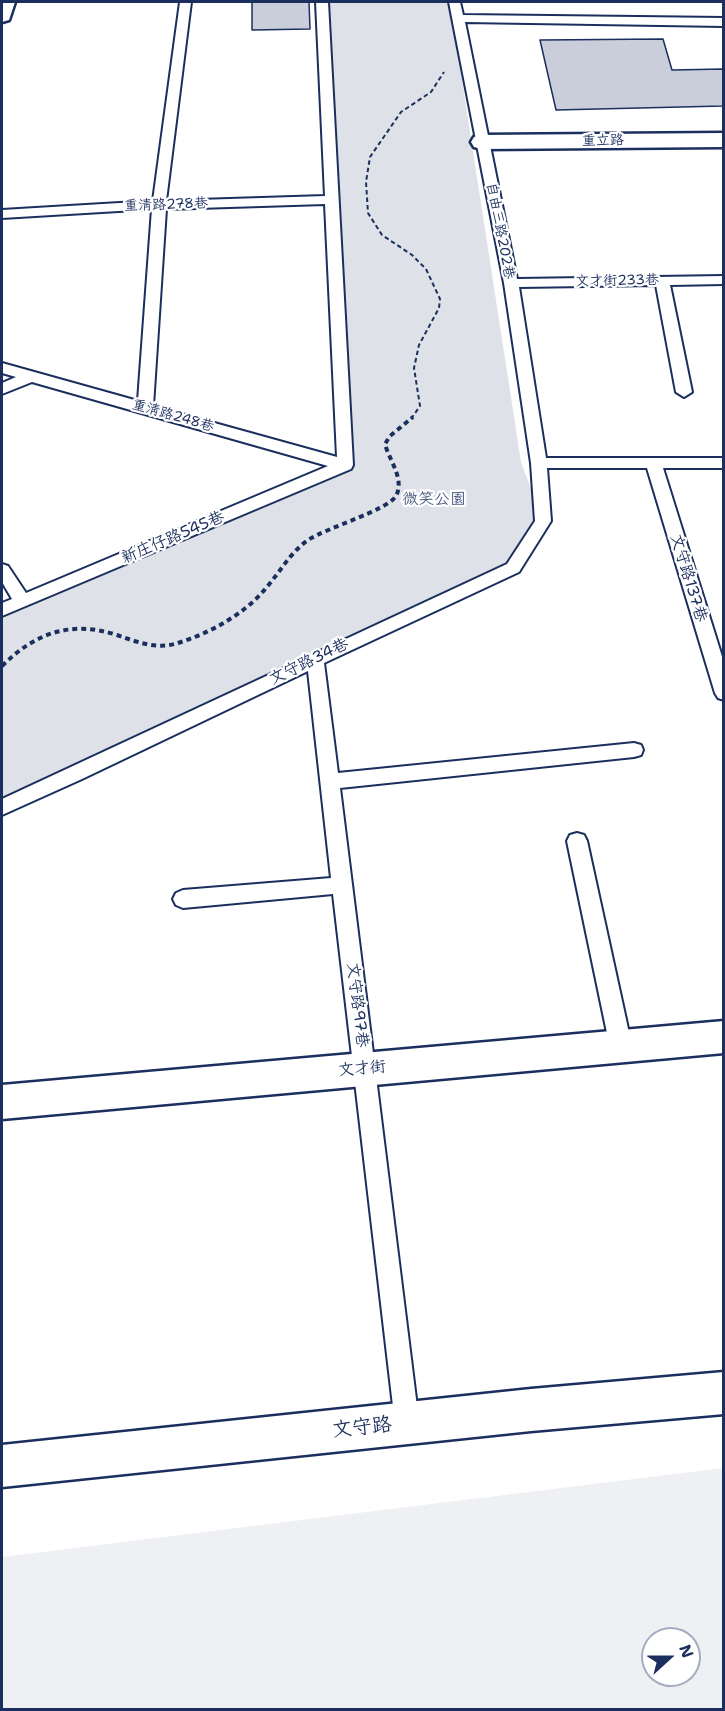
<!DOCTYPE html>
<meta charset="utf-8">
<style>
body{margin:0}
#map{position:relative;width:725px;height:1711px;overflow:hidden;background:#fff;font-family:"Shantell Sans",sans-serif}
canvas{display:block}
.frame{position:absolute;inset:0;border:3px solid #1b2f5e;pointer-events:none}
.north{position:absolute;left:641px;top:1627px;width:60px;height:60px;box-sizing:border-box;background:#fff;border:2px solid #a4acbf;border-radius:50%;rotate:69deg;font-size:16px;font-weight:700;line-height:24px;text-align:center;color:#1b2f5e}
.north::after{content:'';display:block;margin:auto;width:21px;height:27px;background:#1b2f5e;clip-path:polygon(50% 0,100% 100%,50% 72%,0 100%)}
</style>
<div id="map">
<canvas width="725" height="1711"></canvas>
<div class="frame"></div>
<div class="north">N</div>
</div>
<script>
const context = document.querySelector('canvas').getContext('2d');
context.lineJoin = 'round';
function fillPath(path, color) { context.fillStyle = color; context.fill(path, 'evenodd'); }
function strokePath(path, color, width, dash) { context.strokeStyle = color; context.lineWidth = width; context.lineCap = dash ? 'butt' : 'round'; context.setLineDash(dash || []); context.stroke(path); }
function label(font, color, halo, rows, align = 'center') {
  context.font = font + ' "Shantell Sans","LXGW WenKai TC",sans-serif'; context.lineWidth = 4.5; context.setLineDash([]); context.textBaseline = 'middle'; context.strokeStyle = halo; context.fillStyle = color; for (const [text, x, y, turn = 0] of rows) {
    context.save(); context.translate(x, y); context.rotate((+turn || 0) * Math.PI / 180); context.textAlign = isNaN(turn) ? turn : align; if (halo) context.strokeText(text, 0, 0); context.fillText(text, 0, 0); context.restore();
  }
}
fillPath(new Path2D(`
 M723,1468V1709H2V1557ZM653,1639H689V1675H653Z`), '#eff0f4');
fillPath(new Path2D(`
 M324,2H448L453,22L521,462L543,521L513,568L2,808V610L345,465Z`), '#dee1e7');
const building = new Path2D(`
 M252,2H309L310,29L252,30Z
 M663,39L672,70L723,69V106L556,110L540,40Z`);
fillPath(building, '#caceda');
strokePath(building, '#1b2f5e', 1.5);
const lane = new Path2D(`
 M180,2H191L166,201L325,196L316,2H328L353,465L351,469L2,616V603L12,599L2,582V564L8,566L26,593L328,466L32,382L2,394V383L16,377L2,373V363L138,401L152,209L2,218V210L153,201ZM325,204L337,457L153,406L166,209Z
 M449,2H460L463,15L724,18V26L465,22L517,279L724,276V284L670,285L692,392L684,397L676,392L656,285L519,287L546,458H724V468H663L724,663V700L718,698L715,693L647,468H547L551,521L519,572L324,663L338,773L634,743L641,745L643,750L641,755L634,757L340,788L419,1423L416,1432L407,1435L398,1432L395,1423L333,894L183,908L176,905L173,899L176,893L183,890L331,878L308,671L82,779L2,815V799L507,564L535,521L531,463L504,283Z
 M577,833L584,835L587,841L632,1047L629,1054L621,1057L613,1054L610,1047L567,841L570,835Z`);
const street = new Path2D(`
 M2,2H15L9,20L2,22Z
 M724,133V147L482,149L474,147L471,142L474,137L482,135Z
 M724,1021V1053L2,1119V1085Z
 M724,1372V1414L531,1431L2,1487V1445L531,1389Z`);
strokePath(lane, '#1b2f5e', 4);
strokePath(street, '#1b2f5e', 5);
strokePath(new Path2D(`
 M411,419L420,406L414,368L419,345L439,308L440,299L426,269L412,255L382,235L368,213L366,182L370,157L401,112L431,92L444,72`), '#1b2f5e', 2, [4.5, 3]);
strokePath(new Path2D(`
 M2,666C35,633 71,620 117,635C137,642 157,650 178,643C210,633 245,614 266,588C280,572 290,553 308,540C326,528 388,510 396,496C405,479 389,460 385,444L390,436L413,417`), '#1b2f5e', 4, [5, 4]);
fillPath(lane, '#fff');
fillPath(street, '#fff');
label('14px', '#1b2f5e', '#fff', [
 ["重立路",603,141,-1],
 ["重清路278巷",166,205,-2],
 ["自由三路202巷",500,231,79],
 ["文才街233巷",617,281,-1],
 ["重清路248巷",173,416,16]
]);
label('16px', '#4c5c80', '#fff', [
 ["微笑公園",434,500]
]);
label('16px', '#1b2f5e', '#fff', [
 ["新庄仔路545巷",173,538,-23],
 ["文守路137巷",688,578,73],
 ["文守路34巷",309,662,-26],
 ["文守路97巷",357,1005,83],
 ["文才街",362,1069,-5]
]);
label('20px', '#1b2f5e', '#fff', [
 ["文守路",362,1428,-6]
]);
</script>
